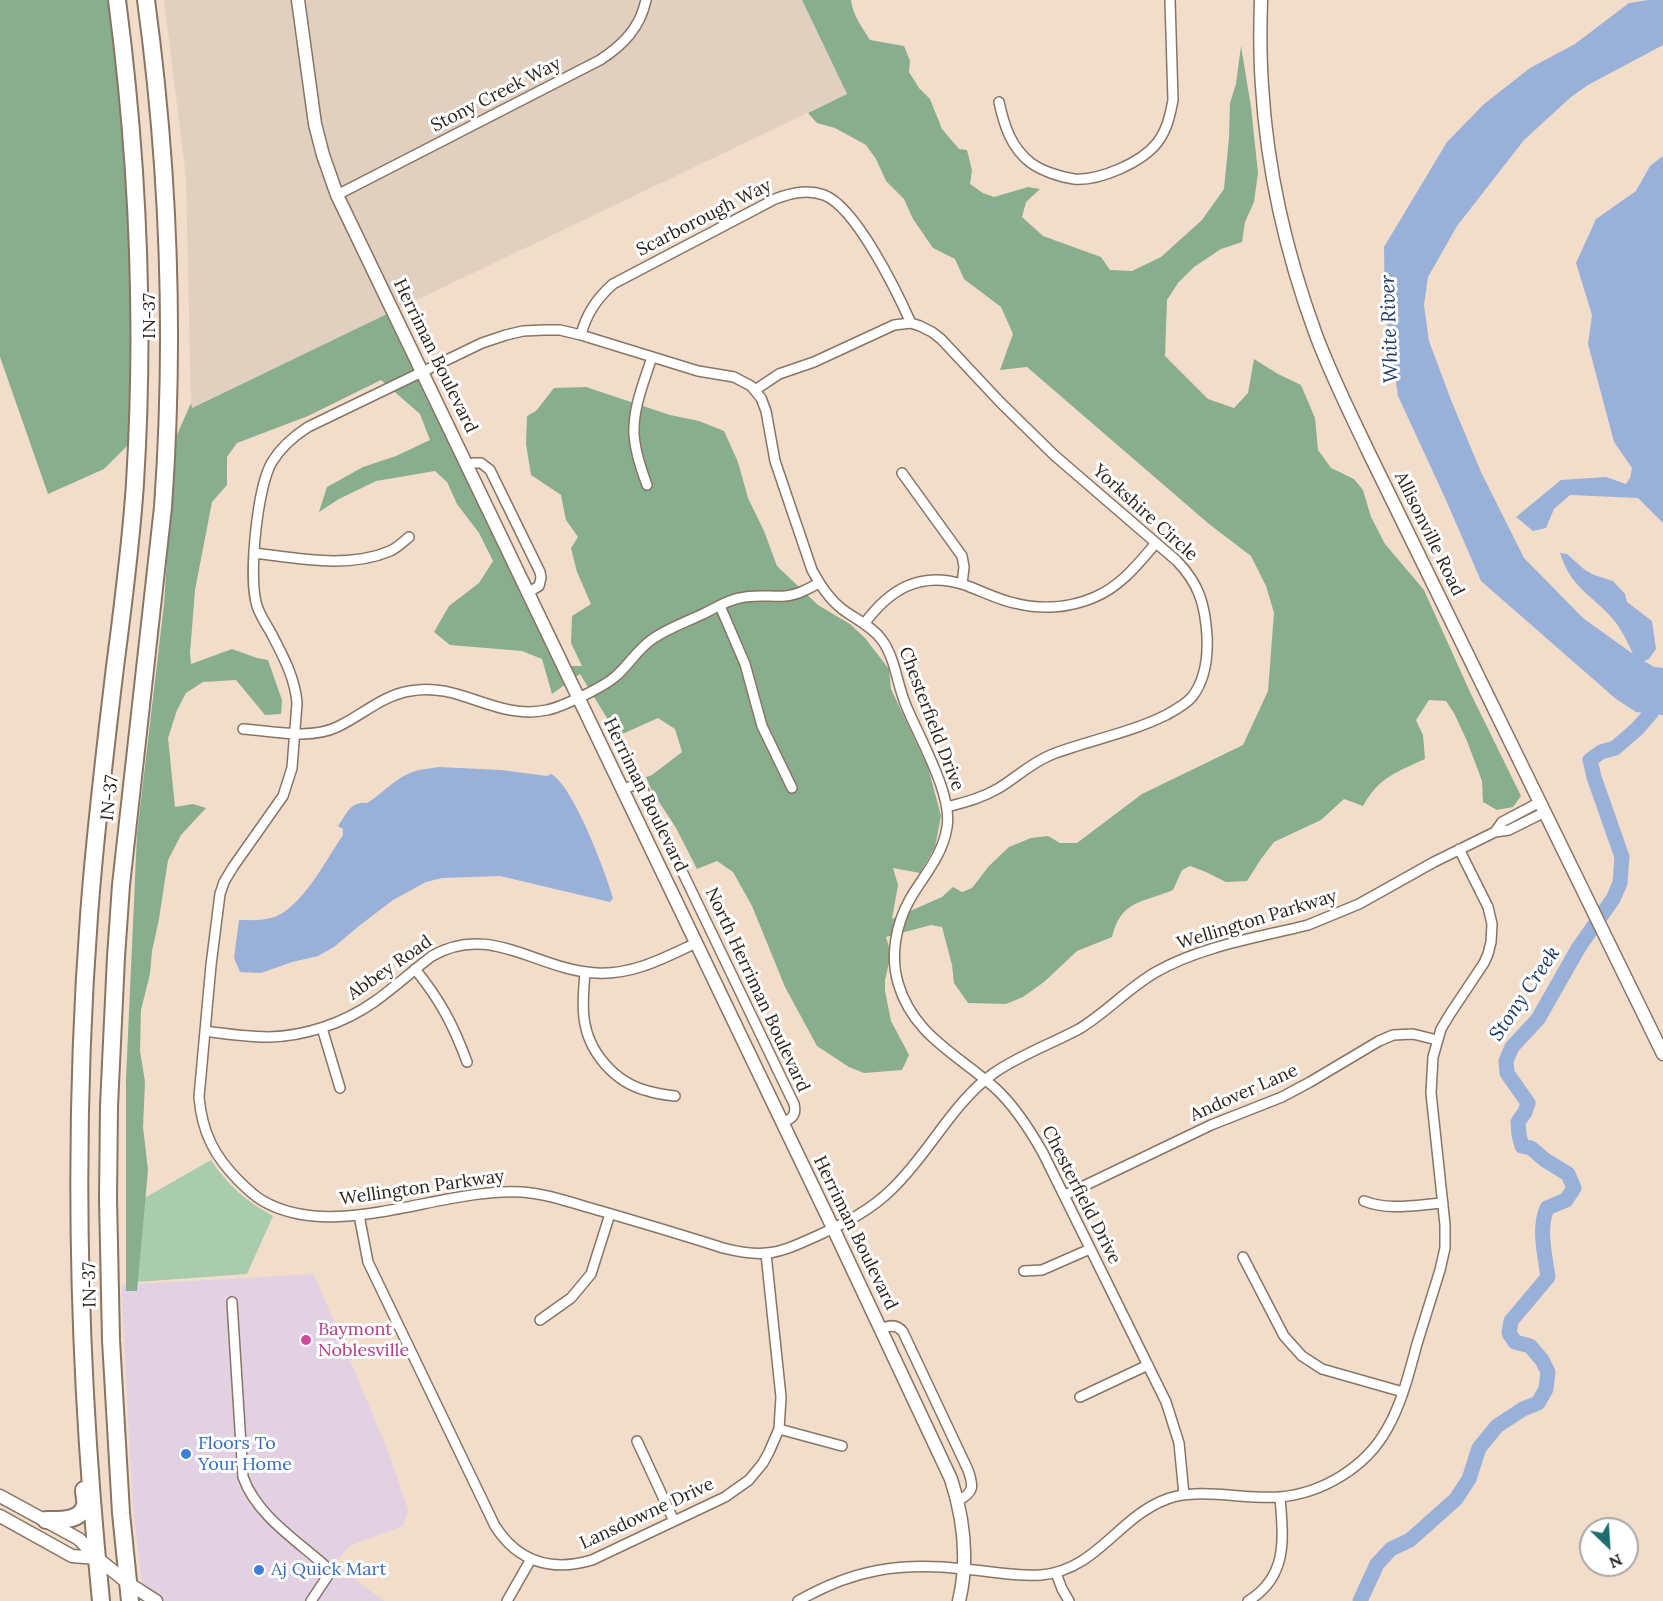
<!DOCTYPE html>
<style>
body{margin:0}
#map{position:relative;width:1663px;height:1601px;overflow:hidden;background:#f2ddca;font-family:Lora,serif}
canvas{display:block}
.north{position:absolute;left:1579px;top:1517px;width:60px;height:60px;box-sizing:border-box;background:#fff;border:2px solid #aba7a5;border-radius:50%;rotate:155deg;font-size:16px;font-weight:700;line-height:24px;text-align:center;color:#2c241d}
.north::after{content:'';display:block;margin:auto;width:21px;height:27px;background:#216d6e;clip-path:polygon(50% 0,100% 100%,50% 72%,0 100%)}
</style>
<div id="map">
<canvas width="1663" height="1601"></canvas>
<div class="north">N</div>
</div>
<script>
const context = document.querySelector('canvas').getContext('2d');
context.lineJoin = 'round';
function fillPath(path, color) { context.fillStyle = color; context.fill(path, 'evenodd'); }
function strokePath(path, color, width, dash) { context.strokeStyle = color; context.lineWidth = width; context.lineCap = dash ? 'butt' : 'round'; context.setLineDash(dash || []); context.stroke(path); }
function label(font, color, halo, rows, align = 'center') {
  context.font = font + ' Lora,serif'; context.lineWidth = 6; context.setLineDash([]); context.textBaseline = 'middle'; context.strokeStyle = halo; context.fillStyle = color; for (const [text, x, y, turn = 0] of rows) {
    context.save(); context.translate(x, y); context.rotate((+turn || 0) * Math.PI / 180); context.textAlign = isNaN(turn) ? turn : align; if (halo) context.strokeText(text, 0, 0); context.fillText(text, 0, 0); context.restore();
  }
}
fillPath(new Path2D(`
 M314,1274L390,1456L408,1510L403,1526L349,1546L337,1562L348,1575L385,1601H144L133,1508L121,1285Z`), '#e2d1e2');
fillPath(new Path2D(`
 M164,0H802L847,94L191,408L186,178Z`), '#e1d0c0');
fillPath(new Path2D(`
 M211,1160C227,1185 247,1202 273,1216L247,1274L136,1282L134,1204Z`), '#a9cbae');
fillPath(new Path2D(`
 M0,0H112L135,177L138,435L104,469L48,494L0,357Z
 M802,0H851C853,16 862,27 870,40L904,46L910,61L909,72L919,88L930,99L942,129L959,149L967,150L972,170L970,184L983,193L994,197L1028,187L1040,189L1026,202L1022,217L1043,236L1101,257L1110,270L1132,271L1161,257L1202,220L1224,189L1229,138L1230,103L1236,84L1241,46L1251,107L1258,173L1254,202L1245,222L1242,242L1221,249L1194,267L1178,283L1167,300L1165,356L1208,399L1234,408L1248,393L1254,359L1278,374L1301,385L1315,418L1318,450L1331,468L1354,479L1363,490L1371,517L1385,544L1424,590L1470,692L1521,796L1513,807L1497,810L1483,802L1482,781L1467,741L1454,713L1446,701L1429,700L1416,720L1423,735L1425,759C1397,772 1379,777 1363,806L1344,799L1321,820L1274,842L1261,859L1247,881L1226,882L1206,872L1190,866L1182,870L1173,890C1142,903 1121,900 1112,937L1077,951L1044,982L1023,997L1006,1004L968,1003L954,983L952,965L942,927L931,925L886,937L891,954L885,980V991L891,1021L909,1055L902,1070L864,1073L849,1067L817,1046L785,987L752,906L733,872L717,861L697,869L676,828L652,791L646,777L652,775L682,752L675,729L658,718L618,736L580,674L552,694L542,659L522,651L450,645L434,632L449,606L479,583L493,561L479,533L457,504L447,482L435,471L376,481L339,499L319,512L327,487L363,467L396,456L430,440L420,414L381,380L308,416L237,443L227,457V485L212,502L195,590L190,653L191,664L232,649L257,658L268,660L282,700L281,714L265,715L236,680L203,682L186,693L177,710L168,738L175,807L193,804L206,808L181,835L168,860L159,919L152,951L150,974L141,1010L140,1051L145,1082L143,1127L148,1170L137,1291H126V1079L137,834L164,604L175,439L191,403L192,408L387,314L558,666H582L571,643L572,616L591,604L577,572L571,548L578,537L566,520L561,495L531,475L526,444L527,416L536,411L554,388L586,387L670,415L699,421L724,431L738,462L748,498L764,531L777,566L818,605L850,624L865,638L889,669L891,689L928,767L941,816L935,847L920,873L893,868L898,885L892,919L942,897L953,887L962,892L972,888L989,866L1009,847L1031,838L1048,836L1060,843H1077L1142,794L1243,745L1268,691L1274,613L1266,586L1251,556L1209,524L1027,367L1000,370L1013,334L1001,307L964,279L955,259L933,248L913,219L904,199L886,181L876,159L866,145L835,128L817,123L808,113L847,94Z`), '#88ae8e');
fillPath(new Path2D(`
 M1648,0H1663V45L1588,85L1571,97L1524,140L1457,226L1428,277L1424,305L1429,341L1451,400L1481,472L1524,558L1583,618L1633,654C1628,643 1621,628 1612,618C1590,593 1571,588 1560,553L1567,554L1585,570L1594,575L1613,581L1625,594L1627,602L1652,621L1656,649L1649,659L1644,661L1654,667L1663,668V715L1636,712L1616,699L1481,581L1446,500L1398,396L1385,310L1384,247L1447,142L1484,104L1530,68L1575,44L1629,3Z
 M1663,156V523L1638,498L1570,495L1554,509L1546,528L1533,531L1516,517L1561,480L1606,477L1626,484L1630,478L1632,468L1614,442L1588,344L1592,315L1576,263L1596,219L1636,191L1650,166Z
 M438,767L501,770L547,776L551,774C573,785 606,873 613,898L610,902L500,876L442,878L426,882L393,900L359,926L334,947L318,956L292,962L261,973L240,972L234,958L239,920C250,920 260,921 271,918C300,911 326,860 343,835V829L338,826C347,814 350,801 367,803C382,794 393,780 410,773C418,769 429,769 438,767Z`), '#99b1d8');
strokePath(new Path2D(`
 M1360,1601L1377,1564L1391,1549L1410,1540L1456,1499L1469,1479L1479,1448L1497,1426L1523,1409L1538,1403L1546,1389L1548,1372L1542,1360L1530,1346L1515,1342L1509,1333L1511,1321L1548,1277C1545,1255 1538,1229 1547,1208L1566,1200L1574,1188L1568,1174L1545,1160L1531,1148L1522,1146L1519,1135L1518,1122L1525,1112L1528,1103L1507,1073L1506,1061L1512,1047L1538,1019L1579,947L1613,899L1620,883L1622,857L1594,777L1590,760L1601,752L1615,748L1637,729L1651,713L1660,696`), '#99b1d8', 15);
const street = new Path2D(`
 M999,102C1004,125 1011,148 1031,163C1042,171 1060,177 1074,179C1099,181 1141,163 1157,143C1167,130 1170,116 1173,100L1170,0
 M337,195L600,60C623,45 640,28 646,0
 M581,335C586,314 597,298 613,284L775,199C791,193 807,189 824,195C856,207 897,292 911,323
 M755,390L779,374L814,362L894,325L911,323L920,326L932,332L941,339L1000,402L1054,455L1177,561C1199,584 1205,604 1207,636C1208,657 1206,679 1192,697C1185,705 1175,710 1166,715C1130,733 1090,740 1053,754C1032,762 1017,777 999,788C982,798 966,802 947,807
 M468,466L473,463H481L490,470L540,572L541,578L539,586L529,592
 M902,473L962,556L964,567L962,584
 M647,485C641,469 635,452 634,434C633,407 644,382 652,357
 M254,553C297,558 348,569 390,551C397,548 403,542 409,537
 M720,606L745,664L762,726L792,788
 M864,624C889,590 919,571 962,584C980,590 996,599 1014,603C1041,610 1070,608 1095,597C1121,586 1138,564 1156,543
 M243,729C272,731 310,740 337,727C361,716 383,695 410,691C459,681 496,721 547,710C562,707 604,687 616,676C629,665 638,648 654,638C669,628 686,622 703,614C714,609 727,600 740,598C755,594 770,597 785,596C797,595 808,589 819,583
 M623,789L635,785L643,790L794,1104C797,1116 791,1119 782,1123
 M1495,832L1502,822L1540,802
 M415,969C440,1000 453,1024 467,1062
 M585,972C584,987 582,1003 584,1018C588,1052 615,1083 648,1091C657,1094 666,1095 675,1096
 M322,1028L340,1088
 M205,1031C226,1034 248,1037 269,1037C306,1036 344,1023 374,1002C394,988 412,971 432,956C490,922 537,970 596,973C633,975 664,958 696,943
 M1065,1195L1211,1125L1282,1097L1310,1082L1379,1041L1393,1035L1413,1034L1437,1040
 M1364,1201C1389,1211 1416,1205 1443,1203
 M359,1215L368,1262L495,1526C518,1562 552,1572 592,1560L725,1497L749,1480L763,1463L769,1452L779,1429L781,1397L766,1254
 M1243,1257L1284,1336L1302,1356L1322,1369L1403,1392
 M1024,1271L1042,1270L1090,1249
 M232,1302L243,1477C257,1517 301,1543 331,1571L311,1601
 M540,1320L571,1298L591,1274L610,1214
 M881,1329C889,1325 897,1324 903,1332L968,1470C974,1487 974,1492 958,1501
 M1080,1397L1148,1365
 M779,1429L842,1446
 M637,1441L674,1521
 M1184,1495L1179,1443L1166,1402L1043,1153C1030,1130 1015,1106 995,1088C957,1054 913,1035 898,983C890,955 896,924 910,899C924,875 943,855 947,827C953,794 918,736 905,703C897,683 895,658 882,640C872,626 855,619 842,609C829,599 820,585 812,570L775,461L766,411L761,398L751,386L734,377L698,371L581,335L560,330H544L523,331L506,335L482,343L308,427C294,436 281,447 272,462C257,487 248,579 257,606C260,615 265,623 270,631C282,654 295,677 297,703L292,768L283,796L233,867L224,882L220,894L211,965L199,1097C202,1132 214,1156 239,1181C246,1188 254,1196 263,1201C336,1243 441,1187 522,1192C549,1194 575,1204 601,1211C642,1223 683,1235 723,1248C767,1259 779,1253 819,1235C845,1223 871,1210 892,1189C929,1154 952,1103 994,1073C1020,1055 1051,1044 1079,1029C1106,1013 1128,988 1156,972C1202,946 1256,938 1308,925L1359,904L1434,862L1495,832L1509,830L1545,812
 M1056,1573L1062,1589L1069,1601
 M507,1601L531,1559
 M798,1601C854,1569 900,1562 964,1569C989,1571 1016,1577 1041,1575C1097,1570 1118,1517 1167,1499C1200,1487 1245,1500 1280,1497C1323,1493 1366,1467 1387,1429C1402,1403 1409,1373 1417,1344C1425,1319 1432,1295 1440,1270L1445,1248V1225L1431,1093L1433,1057L1441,1029L1450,1014L1484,963L1488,954L1491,942L1492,924L1488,907L1459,849
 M1248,1601C1289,1576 1283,1537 1280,1497`);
const secondary = new Path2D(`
 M298,0L315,124L323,155L337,195L833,1228L951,1479C964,1519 969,1559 959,1601
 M1261,0C1260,29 1260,58 1262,86C1267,170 1287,256 1316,335C1331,375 1350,413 1368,451L1663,1054
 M0,1496L79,1539L97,1558L128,1583L156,1601
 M0,1516L72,1556L97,1558`);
const highway = new Path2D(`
 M46,1520C58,1520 81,1522 85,1505C86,1501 84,1495 84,1490
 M101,1601C78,1373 72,1145 89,916C95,833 105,750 115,667C123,606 131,545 135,483C145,321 138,160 117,0
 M130,1601L121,1513L111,1340L108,1198L109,1106L116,957L121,885L163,507C175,338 169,169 146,0`);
strokePath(street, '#887564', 12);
strokePath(secondary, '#887564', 15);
strokePath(highway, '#887564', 20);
strokePath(street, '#fff', 9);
strokePath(secondary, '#fff', 12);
strokePath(highway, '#fff', 16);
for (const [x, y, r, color] of [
 [306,1340,6,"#d1479c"],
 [186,1454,6,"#3f7fe0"],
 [259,1570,6,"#3f7fe0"]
]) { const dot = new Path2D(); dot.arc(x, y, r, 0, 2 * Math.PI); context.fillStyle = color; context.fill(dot); strokePath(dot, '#fff', 2); }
label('18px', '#2c241d', '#fff', [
 ["Stony Creek Way",496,95,-27],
 ["Scarborough Way",704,218,-27],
 ["IN-37",150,316,-90],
 ["Herriman Boulevard",435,356,64],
 ["Yorkshire Circle",1145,513,42],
 ["Allisonville Road",1429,534,64],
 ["Chesterfield Drive",931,719,69],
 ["Herriman Boulevard",645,795,64],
 ["IN-37",110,798,-84],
 ["Wellington Parkway",1257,920,-17],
 ["Abbey Road",390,968,-35],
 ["North Herriman Boulevard",757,990,65],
 ["Andover Lane",1244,1093,-24],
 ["Wellington Parkway",422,1188,-8],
 ["Chesterfield Drive",1081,1195,63],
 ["Herriman Boulevard",855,1233,64],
 ["IN-37",90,1285,-91],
 ["Lansdowne Drive",647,1514,-25]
]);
label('18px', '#b23c85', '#fff', [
 ["Baymont",318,1330],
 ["Noblesville",318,1351]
], 'left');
label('18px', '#366cbe', '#fff', [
 ["Floors To",198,1444],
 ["Your Home",198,1465],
 ["Aj Quick Mart",271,1570]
], 'left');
label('italic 20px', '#1c396a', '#fff', [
 ["White River",1390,329,-92],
 ["Stony Creek",1525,994,-56]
]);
</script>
